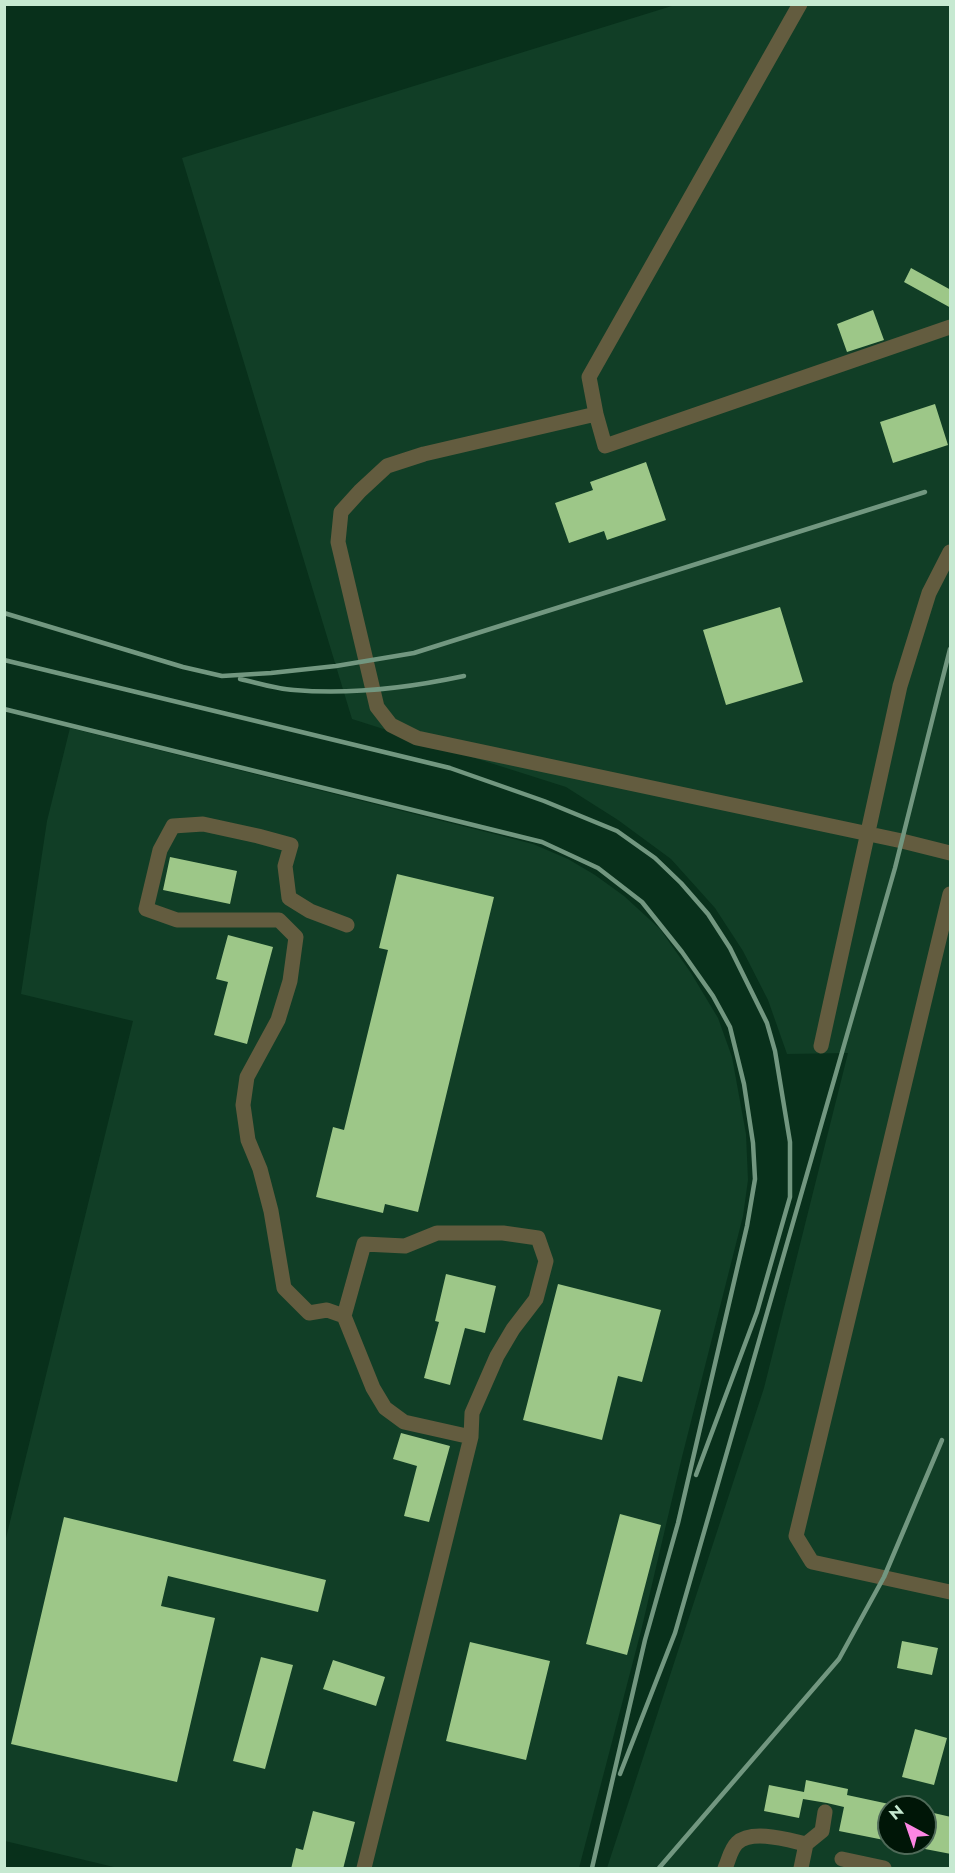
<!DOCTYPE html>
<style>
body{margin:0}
#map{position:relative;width:955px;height:1873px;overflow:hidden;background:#08301b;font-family:Jost,sans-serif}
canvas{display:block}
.frame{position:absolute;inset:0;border:6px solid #c6e9d1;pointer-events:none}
.north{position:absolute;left:877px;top:1795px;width:60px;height:60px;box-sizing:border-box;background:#001607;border:2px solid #4f6a58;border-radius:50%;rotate:320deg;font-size:16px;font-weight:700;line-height:24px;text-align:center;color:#c6e9d1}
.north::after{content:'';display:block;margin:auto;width:21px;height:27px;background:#fc86e3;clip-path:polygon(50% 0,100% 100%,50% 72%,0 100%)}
</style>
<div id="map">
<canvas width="955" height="1873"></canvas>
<div class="frame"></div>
<div class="north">N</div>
</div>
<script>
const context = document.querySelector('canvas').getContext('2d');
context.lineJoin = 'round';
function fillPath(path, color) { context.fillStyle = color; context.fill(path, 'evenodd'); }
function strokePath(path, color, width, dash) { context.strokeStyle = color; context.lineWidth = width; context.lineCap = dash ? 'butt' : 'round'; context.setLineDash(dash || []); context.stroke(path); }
fillPath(new Path2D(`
 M675,5H950V1868H607L764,1388L848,1053L787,1054L768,1000L743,951L715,908L671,859L618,820L566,787L352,719L182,158ZM889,1807H925V1843H889Z
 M70,728L498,835L533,844L568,859L595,875L624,896L660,929L691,973L718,1018L732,1057L746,1134L748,1180L743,1216L682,1457L641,1631L579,1868H118L5,1841V1542L133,1021L21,994L47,821Z`), '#113e26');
fillPath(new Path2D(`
 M911,268L951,290V308L904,282Z
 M873,310L884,340L847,352L837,324Z
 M935,404L948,445L893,463L880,422Z
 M646,462L666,520L607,540L604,531L569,543L555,503L593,490L590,482Z
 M780,607L803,682L726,705L703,630Z
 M170,857L237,871L230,904L163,890Z
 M397,874L494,897L418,1212L385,1204L383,1213L316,1197L333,1127L344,1130L388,950L379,948Z
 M228,935L273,947L247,1044L214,1035L228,982L216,979Z
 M446,1274L496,1286L485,1333L465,1328L450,1385L424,1378L439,1322L435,1321Z
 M558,1284L661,1310L642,1382L618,1376L602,1440L523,1420Z
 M401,1433L450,1446L429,1522L404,1516L417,1466L393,1459Z
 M620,1514L661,1525L627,1655L586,1644Z
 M64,1517L326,1580L318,1612L168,1576L161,1606L215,1618L177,1782L11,1744Z
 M902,1641L938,1648L932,1675L897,1668Z
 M470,1642L550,1661L526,1760L446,1741Z
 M261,1657L293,1665L265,1769L233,1761Z
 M333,1660L385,1677L376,1706L323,1689Z
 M915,1729L947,1738L934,1785L902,1777Z
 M806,1780L848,1789L847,1795L889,1804V1841L839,1831L844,1807L827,1803L803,1799L799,1818L764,1811L769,1785L804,1792Z
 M313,1811L355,1822L343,1869H291L296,1848L303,1850Z
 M925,1811L951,1817V1854L925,1849Z`), '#9dc788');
strokePath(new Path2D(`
 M950,327L605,446L596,414L424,454L387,466L360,491L341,512L338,542L377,707L391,725L417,738L902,841L950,853
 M596,414L589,377L800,4
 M950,894L796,1536L812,1562L950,1592
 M821,1046L900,686L929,593L950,552
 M344,1316L327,1310L309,1313L284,1288L271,1211L260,1169L248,1140L243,1105L247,1077L278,1020L290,981L296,937L279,920H177L146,909L160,850L173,826L203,824L258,836L291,845L285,866L289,898L310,911L347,925
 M806,1844L822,1831L825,1812
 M842,1859L884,1868
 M364,1868L471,1437L404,1422L385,1408L373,1388L344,1316L364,1244L405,1246L437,1233H503L538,1238L546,1261L536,1299L513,1329L497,1356L472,1413L471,1437
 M725,1868C729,1860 730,1850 737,1843C752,1829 788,1840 806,1844L801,1868`), '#635c3f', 15);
strokePath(new Path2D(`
 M4,613L183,667L222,676L271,673L336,666L414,653L925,492
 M4,660L450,768L544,801L617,831L655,858L681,883L708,914L730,948L767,1023L775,1051L790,1142V1197L757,1312L696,1475
 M240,679C258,683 276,689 294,690C352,695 408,688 464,676
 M4,709L542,842L598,868L642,902L682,952L713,996L730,1027L744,1084L753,1143L755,1179L747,1226L678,1523L645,1640L592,1868
 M620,1774L675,1633L895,868L950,649
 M659,1868L839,1659L884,1577L942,1440`), '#729780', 4.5);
</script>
